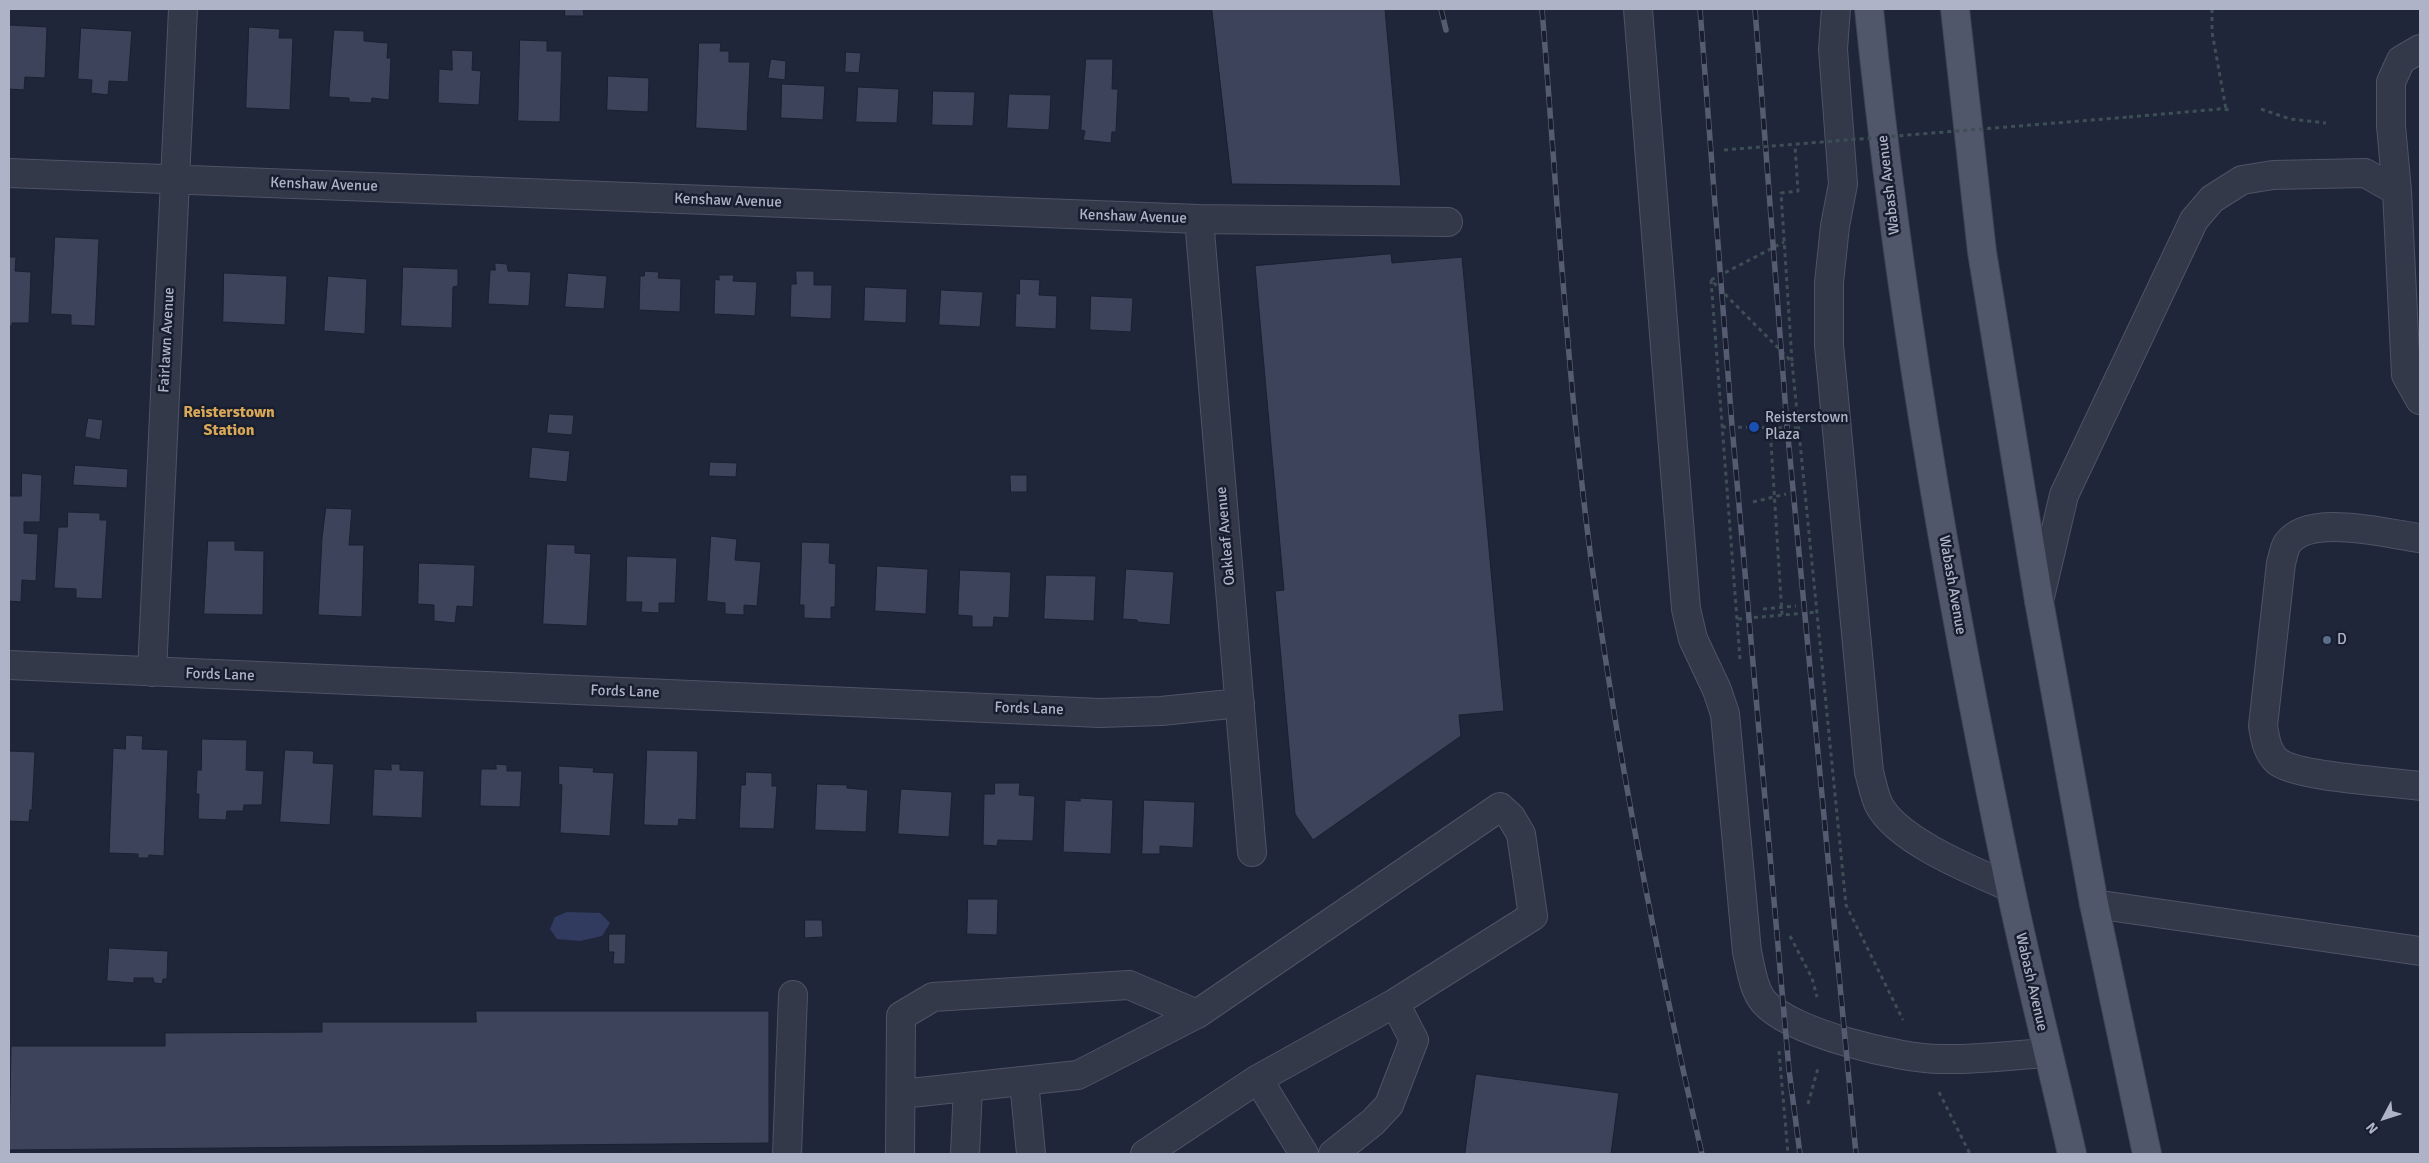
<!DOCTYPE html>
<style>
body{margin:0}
#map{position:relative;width:2429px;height:1163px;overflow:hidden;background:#20263a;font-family:Signika,sans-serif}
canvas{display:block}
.frame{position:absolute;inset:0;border:10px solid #aeb3c7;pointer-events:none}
.north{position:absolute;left:2359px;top:1093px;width:50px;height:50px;-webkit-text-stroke:4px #191e2f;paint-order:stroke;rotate:230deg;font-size:14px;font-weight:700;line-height:20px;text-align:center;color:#aeb3c7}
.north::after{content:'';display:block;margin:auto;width:18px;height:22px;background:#aeb3c7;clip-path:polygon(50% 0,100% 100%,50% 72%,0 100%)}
</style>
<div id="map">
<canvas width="2429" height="1163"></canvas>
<div class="frame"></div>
<div class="north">N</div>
</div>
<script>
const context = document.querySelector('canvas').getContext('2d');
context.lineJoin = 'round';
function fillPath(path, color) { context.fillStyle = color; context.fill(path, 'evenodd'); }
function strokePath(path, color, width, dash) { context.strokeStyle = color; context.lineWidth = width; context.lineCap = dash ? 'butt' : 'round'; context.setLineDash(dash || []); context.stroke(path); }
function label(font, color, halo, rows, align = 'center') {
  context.font = font + ' Signika,sans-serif'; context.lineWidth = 5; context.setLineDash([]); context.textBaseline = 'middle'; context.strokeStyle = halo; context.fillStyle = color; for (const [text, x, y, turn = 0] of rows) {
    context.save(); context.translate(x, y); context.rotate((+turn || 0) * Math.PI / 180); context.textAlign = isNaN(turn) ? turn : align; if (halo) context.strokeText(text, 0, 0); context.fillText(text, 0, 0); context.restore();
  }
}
fillPath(new Path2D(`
 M567,912L600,913L610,923L602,936L580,941L557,939L550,929L555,917Z`), '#313b60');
const building = new Path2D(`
 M565,9H583L584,16H565Z
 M1212,9H1385L1401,186L1232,184Z
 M9,25L47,27L45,78L25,77L24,90L9,89Z
 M249,27L280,29L279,38H293L290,110L246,108Z
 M81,28L132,31L128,82L109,81L108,95L91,93L92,80L78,79Z
 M334,30L364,31V41L388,43L387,58H391L389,100L372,98L371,103L349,102V98L329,97Z
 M520,40L547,41V51H562L560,122L518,121Z
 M699,43H721L720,51H729V62H750L747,131L696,128Z
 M452,50L473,51L472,70L481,71L479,105L438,103L439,69L452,70Z
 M846,52L861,53L859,73L845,72Z
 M771,59L786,61L785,80L768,78Z
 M1086,59H1113L1112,89H1118L1116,132H1112L1111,143L1083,140L1085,131L1081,130Z
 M608,76L649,78L648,112L607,110Z
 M782,84L825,86L823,120L781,118Z
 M858,87L899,89L897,123L856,122Z
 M933,91L975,92L973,126L932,125Z
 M1009,94L1051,95L1049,130L1007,128Z
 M55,237L99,239L95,326L71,325V315L51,314Z
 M1391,254L1392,263L1462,257L1504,711L1459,715L1461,736L1313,840L1295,814L1275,591L1284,590L1255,266Z
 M9,257H16L15,271L31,272L29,323H12V326H9Z
 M495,263L507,264L508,271L531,272L529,306L488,304L490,270H495Z
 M403,267L458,269V286L453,287L452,328L401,326Z
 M645,271L659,272L658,278L681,279L680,312L639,310L640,276H644Z
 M796,271H814V285H832L831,319L790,317L791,284H796Z
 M224,273L287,276L285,325L223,322Z
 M568,273L607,276L604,309L565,307Z
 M719,275H734L733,281L757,282L755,316L714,314L715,279L719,280Z
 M328,276L367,279L365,334L324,331Z
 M1020,279L1040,280L1039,295L1057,296L1056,329L1015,327L1016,293L1019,294Z
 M865,287L907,289L906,323L864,321Z
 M941,290L983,292L980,327L939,325Z
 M1091,296L1133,298L1131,332L1090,330Z
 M549,414L574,415L572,435L547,433Z
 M88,418L103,420L100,440L85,437Z
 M532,447L570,451L567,482L529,478Z
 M710,462L737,463L736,477L709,476Z
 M75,465L128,469L127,488L73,485Z
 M22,473L42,475L40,522H24V533L38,534L36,581L22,580L21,602L9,601V496H21Z
 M1010,475H1027V492H1011Z
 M326,508L352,509L349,545H364L362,617L318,615L322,538Z
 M68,512L100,513V520H107L102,599L76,598V589L54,588L58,527H67Z
 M711,536L737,539L735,560L761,562L757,606L744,605V615L725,614V603L707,601Z
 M208,541H235V550L264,551L263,615L204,614Z
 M802,542L830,543L829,563L836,564L835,607H831V619L804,618V605H800Z
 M547,544L575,545V553L591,554L587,626L543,624Z
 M627,556L677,558L675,603H659V613L641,612L642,602H626Z
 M419,563L475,565L473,607L457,606L455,623L434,621V605L418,604Z
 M877,566L928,569L926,614L875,611Z
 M1126,569L1174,572L1170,625L1137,622V620L1123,619Z
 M960,570L1011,572L1009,618L994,617L993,627H972V616L958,615Z
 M1046,575L1096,576L1094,621L1044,619Z
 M126,735L143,736L142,749L168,750L164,856L149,855L148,858H138V854L109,853L113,748L125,749Z
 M202,739L247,740L246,770L264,771L262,805H244L243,811H227L226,820L198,819L199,794H196L197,770H201Z
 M285,750L314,751L313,763L334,764L330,825L280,822Z
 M647,750L698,751L696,820L679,819L678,826L644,825Z
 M9,751L35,752L32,810H30L29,822L9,821Z
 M391,764H400V770L424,771L422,818L372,816L374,769L391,770Z
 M496,764L507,765V771H522L520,807L480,806L481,769H496Z
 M559,766L594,768L593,772L614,773L610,836L560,833L562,785L559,784Z
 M746,772L772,773V786H777L774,829L739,828L741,785H745Z
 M995,783H1020L1019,795L1035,796L1033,841L998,840L997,846L983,845L984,794H994Z
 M817,784L847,785V788L868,790L866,832L815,830Z
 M901,789L952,792L949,837L898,834Z
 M1080,798L1113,800L1111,854L1063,852L1065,800L1080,801Z
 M1144,800L1195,802L1193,848L1160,846V854H1142Z
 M968,899H998L997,935L967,934Z
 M805,920H822L823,937L805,938Z
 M609,934H626L625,964H613L614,952H609Z
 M109,948L168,951L167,979H163L162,984L154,983L153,978H134V983L107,981Z
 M476,1011H769V1143L9,1150L11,1046H165V1033L322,1032V1022H476Z
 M1476,1074L1619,1093L1611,1154H1465Z`);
fillPath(building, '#3c435a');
strokePath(building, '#1b2031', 1);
const minor = new Path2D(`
 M1638,9L1686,609L1693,639L1717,690L1725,714L1747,952C1751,968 1753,989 1764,1002C1791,1033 1900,1059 1941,1059C1977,1060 2012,1055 2048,1053
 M1836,9L1833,49L1843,184L1835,226L1829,283V345L1869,772C1872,782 1874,795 1879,805C1898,841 1973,871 2010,887
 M2420,49L2401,60L2391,82V126L2397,191L2406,375L2420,400
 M9,173L1199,219L1448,222
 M1199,219L1252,852
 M2420,538C2387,534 2308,512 2287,544C2284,549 2283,557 2281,563L2263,726C2265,738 2267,752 2277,761C2295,777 2392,782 2420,786
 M2039,601L2064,495L2194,220L2212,199L2242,180L2273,175L2365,173L2397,191
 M9,665L1100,713L1161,711L1240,703
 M152,672L183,9
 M2094,904L2420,951
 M1258,1079L1304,1154
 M1024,1081L1031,1154
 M901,1094L1078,1075L1197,1014L1500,807L1511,817L1521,834L1533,916L1395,1003L1258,1079L1145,1154
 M787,1154L793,995
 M900,1154L901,1016L933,997L1129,985L1197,1014
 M965,1154L968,1087
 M1333,1154L1373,1122L1389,1105L1414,1040L1395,1003`);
const major = new Path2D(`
 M1869,9C1899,304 1949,596 2010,886C2029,976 2052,1065 2072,1154
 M1955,9L1982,252L2039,601L2094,904L2147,1154`);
strokePath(minor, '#4e5365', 30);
strokePath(major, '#3d4254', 30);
strokePath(new Path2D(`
 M2212,9V32L2226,109
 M2261,109L2290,119L2326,123
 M2129,117L2220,109L2230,110
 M1711,280L1784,242
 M1792,361L1781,193L1798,191L1795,145
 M1722,427L1799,428
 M1770,427L1782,615
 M1753,502L1786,494
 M1763,609L1796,606
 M1738,619L1817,612
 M1740,659L1711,280L1792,362L1846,905L1903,1020
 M1790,936L1812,978L1817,997
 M1779,1051L1788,1154
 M1939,1092L1970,1154
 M1808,1104L1818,1068`), '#3d4f55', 3, [4, 4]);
strokePath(minor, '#34394a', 28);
strokePath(major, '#51576a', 28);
const rail = new Path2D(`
 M1441,9L1446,30
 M1542,9C1557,192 1567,377 1591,559C1618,759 1657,958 1702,1154
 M1700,9L1732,426L1789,1070L1800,1154
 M1755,9L1787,426L1856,1154`);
strokePath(rail, '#555c72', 5.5);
strokePath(rail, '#191e2f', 4, [11]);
strokePath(new Path2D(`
 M1724,150L2129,117`), '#3d4f55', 3, [4, 4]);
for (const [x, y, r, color] of [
 [1754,427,6,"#1a4fb4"],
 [2327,640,5,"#5c6f8a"]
]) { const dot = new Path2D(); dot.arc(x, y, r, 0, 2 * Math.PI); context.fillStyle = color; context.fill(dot); strokePath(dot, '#191e2f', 2); }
label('15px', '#aeb3c7', '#191e2f', [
 ["Kenshaw Avenue",324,185,2],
 ["Wabash Avenue",1889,185,-97],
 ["Kenshaw Avenue",728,201,2],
 ["Kenshaw Avenue",1133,217,2],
 ["Fairlawn Avenue",167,340,-87],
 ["Oakleaf Avenue",1226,536,-95],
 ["Wabash Avenue",1952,585,80],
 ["Fords Lane",220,675,2],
 ["Fords Lane",625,692,2],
 ["Fords Lane",1029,709,2],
 ["Wabash Avenue",2031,982,77]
]);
label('15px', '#aeb3c7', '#191e2f', [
 ["Reisterstown",1765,418],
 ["Plaza",1765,435],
 ["D",2337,640]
], 'left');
label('bold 16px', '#d8a858', '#191e2f', [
 ["Reisterstown",229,413],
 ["Station",229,431]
]);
</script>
